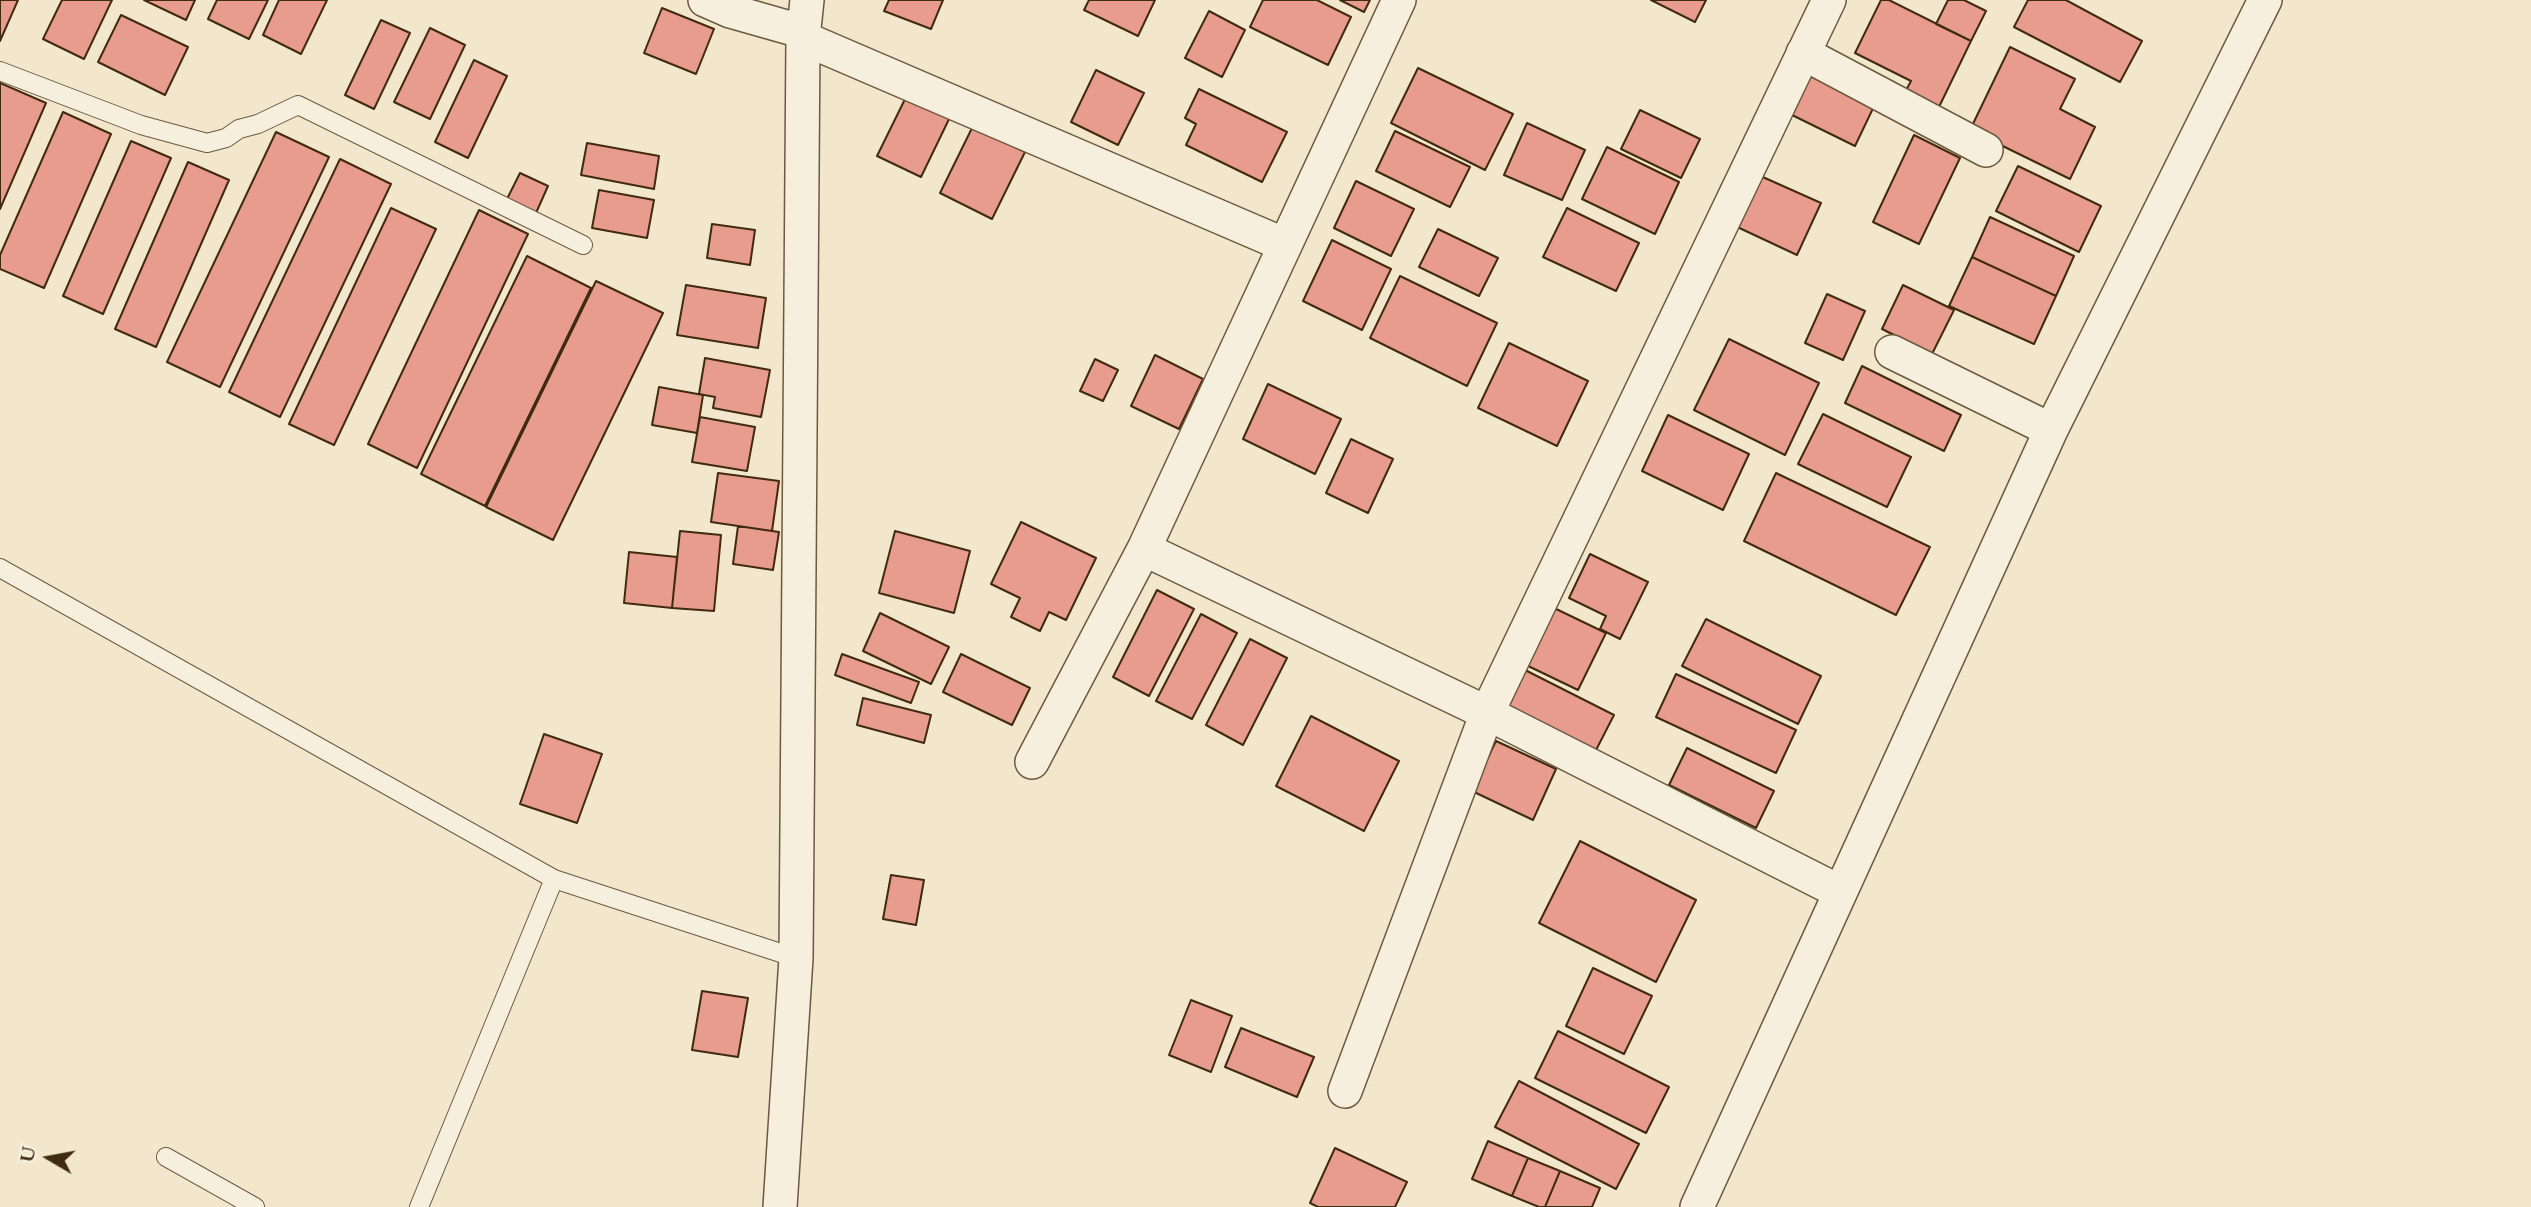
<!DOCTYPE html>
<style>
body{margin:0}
#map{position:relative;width:2531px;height:1207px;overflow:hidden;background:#f2e6cd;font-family:Cardo,serif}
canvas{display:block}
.north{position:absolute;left:14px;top:1123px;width:70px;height:70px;-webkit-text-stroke:5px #f7efde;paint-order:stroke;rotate:280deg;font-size:19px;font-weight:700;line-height:28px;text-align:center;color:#402b0e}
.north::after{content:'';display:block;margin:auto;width:24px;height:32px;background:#402b0e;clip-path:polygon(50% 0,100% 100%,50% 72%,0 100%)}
</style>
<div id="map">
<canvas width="2531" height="1207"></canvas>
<div class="north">U</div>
</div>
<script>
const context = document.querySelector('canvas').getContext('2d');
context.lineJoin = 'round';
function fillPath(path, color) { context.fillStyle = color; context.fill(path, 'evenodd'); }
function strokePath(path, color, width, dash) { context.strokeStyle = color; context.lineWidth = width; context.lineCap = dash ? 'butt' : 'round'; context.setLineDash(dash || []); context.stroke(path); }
const building = new Path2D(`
 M0,0H18L0,41Z
 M62,0H112L84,59L43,39Z
 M144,0H195L186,20Z
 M217,0H268L249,39L208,19Z
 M279,0H327L301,54L263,35Z
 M889,0H943L931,29L884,11Z
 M1089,0H1155L1138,36L1084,10Z
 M1263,0H1317L1351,17L1328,65L1250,27Z
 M1340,0H1370L1364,12Z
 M1651,0H1706L1695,22Z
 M1881,0H1889L1971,41L1938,109L1905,92L1911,81L1855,53Z
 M1948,0H1964L1986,11L1971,41L1936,24Z
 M2028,0H2066L2142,41L2120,82L2014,27Z
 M662,8L714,29L696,74L644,53Z
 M1209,11L1245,30L1222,77L1185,58Z
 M121,15L188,47L165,95L98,62Z
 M381,20L410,33L374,109L345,95Z
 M430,28L465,45L430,119L394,102Z
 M2010,47L2075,79L2060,109L2095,127L2070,179L1970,130Z
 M474,60L507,76L468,158L435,142Z
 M1418,68L1513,114L1485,170L1391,123Z
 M1096,70L1144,93L1118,145L1071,122Z
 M1813,70L1877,100L1855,146L1792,115Z
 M0,83L46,103L0,209Z
 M1199,89L1287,132L1262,182L1186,145L1196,124L1185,118Z
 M908,93L951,115L921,177L877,156Z
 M1640,110L1700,139L1681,178L1621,149Z
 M63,112L111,134L44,288L0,269V255Z
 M1527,123L1585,150L1562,200L1504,175Z
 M973,126L1025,152L992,219L940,193Z
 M1395,131L1470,167L1450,207L1376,171Z
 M276,132L329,157L220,387L167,362Z
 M1914,135L1960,158L1919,244L1873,222Z
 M131,141L171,158L103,314L63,296Z
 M587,143L659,156L654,189L581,175Z
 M1607,147L1679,182L1655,234L1582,199Z
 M340,159L391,184L280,417L229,392Z
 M188,162L229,180L156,347L115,329Z
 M2018,166L2101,206L2079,252L1996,211Z
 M520,173L548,186L536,213L507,199Z
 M1756,174L1821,203L1797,255L1733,225Z
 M1356,181L1414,209L1391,256L1334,228Z
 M599,190L654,200L647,238L592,228Z
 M391,208L436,229L334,445L289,424Z
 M1567,208L1639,243L1616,291L1543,257Z
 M479,210L528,234L417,468L368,444Z
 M1990,217L2074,256L2056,296L1972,257Z
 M712,224L755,230L750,265L707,258Z
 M1438,229L1498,258L1479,296L1419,267Z
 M1332,240L1391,269L1362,330L1303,301Z
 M527,256L591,288L485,506L421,474Z
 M1972,257L2056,296L2034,344L1949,306Z
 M1400,276L1497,323L1467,386L1370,338Z
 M596,281L663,313L553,540L486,507Z
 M686,285L766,298L758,348L677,335Z
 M1903,285L1954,310L1932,354L1882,329Z
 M1827,294L1865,311L1843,360L1805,343Z
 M1729,339L1819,383L1785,455L1694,410Z
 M1509,343L1588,381L1557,446L1478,408Z
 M1155,355L1203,379L1179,429L1131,406Z
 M705,358L770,370L761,417L713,408L715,397L699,394Z
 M1095,359L1118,370L1103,401L1080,391Z
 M1862,366L1961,415L1944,451L1845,403Z
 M1268,384L1341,419L1315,474L1243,439Z
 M659,387L703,395L697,433L652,425Z
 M1823,414L1911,457L1887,507L1798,464Z
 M1668,415L1749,454L1723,510L1642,471Z
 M700,417L755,427L747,471L692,462Z
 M1351,439L1393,459L1368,513L1326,493Z
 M718,473L779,481L772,531L711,522Z
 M1776,473L1930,547L1896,615L1744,541Z
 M1021,522L1096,558L1066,620L1049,612L1040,631L1011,617L1020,598L991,584Z
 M738,526L779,532L773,570L733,564Z
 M680,531L721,535L714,611L672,608Z
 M895,531L970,551L954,613L879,593Z
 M629,552L677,557L672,608L624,603Z
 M1590,554L1648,582L1620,639L1600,629L1606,616L1569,598Z
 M1157,590L1194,609L1149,696L1113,677Z
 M1552,607L1606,633L1578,690L1524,664Z
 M880,613L949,647L931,684L863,651Z
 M1201,614L1237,633L1192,719L1156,701Z
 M1706,619L1821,676L1798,724L1682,666Z
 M1250,639L1287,658L1243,745L1206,725Z
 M842,654L919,682L911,703L835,675Z
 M961,654L1030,688L1012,725L943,692Z
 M1525,670L1614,715L1595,752L1506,708Z
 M1676,674L1796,730L1776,773L1656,717Z
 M863,698L931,715L924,743L857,725Z
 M1311,716L1399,761L1364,831L1276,786Z
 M544,734L602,754L577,823L520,804Z
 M1496,741L1556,769L1533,820L1472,791Z
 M1687,748L1774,791L1756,828L1669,785Z
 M1580,841L1696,900L1656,982L1539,923Z
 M891,875L924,880L916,925L883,919Z
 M1593,968L1652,996L1624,1054L1566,1026Z
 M702,991L748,998L738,1057L692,1050Z
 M1191,1000L1232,1016L1211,1072L1169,1055Z
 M1241,1028L1314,1057L1297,1097L1225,1067Z
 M1558,1031L1669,1087L1646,1133L1535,1078Z
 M1519,1081L1639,1144L1616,1189L1495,1127Z
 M1488,1141L1528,1158L1512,1196L1472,1179Z
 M1335,1148L1407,1182L1395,1207H1318L1310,1203Z
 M1528,1158L1560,1171L1545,1207H1539L1512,1196Z
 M1560,1171L1600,1188L1592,1207H1545Z`);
fillPath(building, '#e89c8e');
strokePath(building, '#402b0e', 2);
const lane = new Path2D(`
 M0,71L141,125L207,143L226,138L239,129L258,124L298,105L583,245
 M0,568L554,879L796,958
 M166,1157L255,1207
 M419,1207L554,879`);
const street = new Path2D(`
 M705,0L730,11L804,32
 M803,38L1285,245
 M1803,53L1986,150
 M1892,352L2051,430
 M1144,549L1487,713L1840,892
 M1032,762L1144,549L1399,0
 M1345,1091L1487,713L1829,0
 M780,1207L796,958L803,38L807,0
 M1697,1207L2051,430L2265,0`);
strokePath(lane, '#6c5a3e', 20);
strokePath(street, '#6c5a3e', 36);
strokePath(lane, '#f7efde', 18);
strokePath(street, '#f7efde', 33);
</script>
